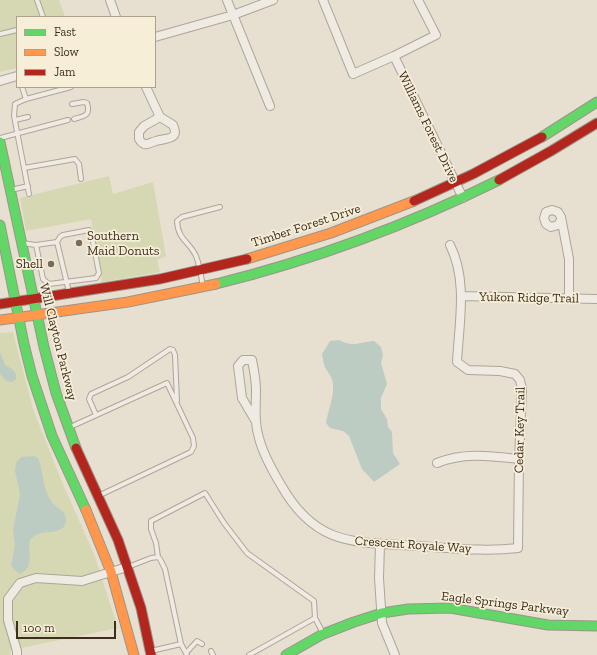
<!DOCTYPE html>
<style>
body{margin:0}
#map{position:relative;width:597px;height:655px;overflow:hidden;background:#e7e0d1;font-family:"Zilla Slab",serif}
canvas{display:block}
.legend{position:absolute;left:16px;top:16px;width:140px;height:72px;box-sizing:border-box;background:#f7eed8;border:1px solid #ada18e;margin:0;padding:5px 7px;list-style:none;font-size:12px;color:#3d2e20}
.legend li{display:flex;align-items:center;gap:8px;height:20px}
.legend b{width:20px;border:1px solid #ada18e}
.scale{position:absolute;left:16px;top:621px;width:100px;height:18px;box-sizing:border-box;border:2px solid #3d2e20;border-top:0;padding-left:5px;font-size:12px;line-height:14px;white-space:nowrap;color:#3d2e20;-webkit-text-stroke:3px #f7eed8;paint-order:stroke}
</style>
<div id="map">
<canvas width="597" height="655"></canvas>
<ul class="legend">
<li><b style="height:5px;background:#63d668"></b>Fast</li>
<li><b style="height:5px;background:#ff974d"></b>Slow</li>
<li><b style="height:5px;background:#b3261e"></b>Jam</li>
</ul>
<div class="scale">100 m</div>
</div>
<script>
const context = document.querySelector('canvas').getContext('2d');
context.lineJoin = 'round';
function fillPath(path, color) { context.fillStyle = color; context.fill(path, 'evenodd'); }
function strokePath(path, color, width, dash) { context.strokeStyle = color; context.lineWidth = width; context.lineCap = dash ? 'butt' : 'round'; context.setLineDash(dash || []); context.stroke(path); }
function label(font, color, halo, rows, align = 'center') {
  context.font = font + ' "Zilla Slab",serif'; context.lineWidth = 3.5; context.setLineDash([]); context.textBaseline = 'middle'; context.strokeStyle = halo; context.fillStyle = color; for (const [text, x, y, turn = 0] of rows) {
    context.save(); context.translate(x, y); context.rotate((+turn || 0) * Math.PI / 180); context.textAlign = isNaN(turn) ? turn : align; if (halo) context.strokeText(text, 0, 0); context.fillText(text, 0, 0); context.restore();
  }
}
fillPath(new Path2D(`
 M0,0H59L65,17H17V68L0,72Z
 M109,176L113,194L153,182L166,256L157,260L160,272L102,282L91,219L26,231L20,198Z
 M13,332L33,409L62,482L94,554L118,628L11,650L10,655H0V333Z`), '#d6d7b3');
fillPath(new Path2D(`
 M339,340C355,348 358,342 374,341L381,347L383,355L381,363L387,384L381,398V409L387,419L388,427L392,432L393,453L400,464L374,482L362,469L349,436L343,431L330,428L326,423C328,410 334,398 333,384C333,378 328,373 325,367C323,363 323,358 322,354L330,341Z
 M0,352L5,365L12,369L16,374V379L13,382L6,381L0,374Z
 M34,456L38,458C44,473 42,489 52,502C55,507 62,509 65,515C67,521 66,526 61,529C51,535 42,528 30,540C27,552 36,568 19,574L11,566L15,545L13,529L18,506L20,493L15,471L16,463L21,457Z`), '#bcccc2');
const lane = new Path2D(`
 M37,0L43,17
 M0,34L17,30
 M22,87L26,99L15,104L14,116L29,194
 M26,99L71,87
 M72,104L84,102L87,103C91,116 84,116 74,119
 M15,120L28,117
 M0,138L68,120
 M24,168L75,159L79,164L81,179
 M11,190L28,186
 M22,243L36,245L40,264L28,270
 M36,245L57,242L69,292
 M40,264L43,279L49,284L96,278L99,273L91,232L89,230L63,235L60,237L57,242
 M203,287C201,276 200,266 196,256C189,241 178,240 177,221L182,217L220,207
 M96,415L89,399L91,394L128,377L170,349L173,350L175,355L177,401
 M68,428L167,383L193,438L194,446L191,452L98,496
 M158,557L156,543L151,529V521L205,493L224,523L247,553L314,601L315,618L323,633
 M128,567L151,558L158,557L160,559L165,569L181,644L151,651
 M181,644L187,655
 M211,651L213,655
 M186,653L197,641L202,644
 M249,655L315,618`);
const street = new Path2D(`
 M110,0L116,17
 M227,0L270,106
 M323,0L353,74L394,56L436,35L418,0
 M155,37L233,15L273,0
 M394,56L463,198
 M0,81L17,76
 M146,87L160,117L173,125C180,140 166,138 156,141C152,142 148,145 144,144C142,143 140,141 139,139V132L144,126L160,117
 M561,220L558,225L551,227L546,224L544,218L546,212L552,210L558,212L561,217L569,259V298
 M461,296L597,299
 M255,420L242,398L238,366L243,360H252C254,370 256,380 256,390C256,407 254,422 259,438C263,454 272,470 281,485C316,547 355,542 418,546C452,548 485,552 518,548L519,459L522,389L520,380L515,374L500,371L468,370L457,362C459,323 468,281 450,245
 M437,463C464,452 491,456 519,459
 M380,544L379,578L382,623L395,655
 M17,655V651L8,620V599L20,583L36,578L82,581L127,567`);
const fast = new Path2D(`
 M542,137L597,102
 M0,142L44,347L56,393L76,448
 M0,225L24,344L32,376L52,436L86,510
 M216,284C317,259 406,226 499,180
 M286,655L323,634L354,622L382,613L408,609L450,608L548,625L597,626`);
const slow = new Path2D(`
 M247,259L331,233L414,201
 M0,320L128,302L216,284
 M86,510L111,572L134,655`);
const jam = new Path2D(`
 M499,180L551,151L597,123
 M414,201L473,174L542,137
 M0,304L160,279L247,259
 M76,448L118,540L141,608L151,655`);
strokePath(lane, '#ada599', 6);
strokePath(street, '#ada599', 10);
strokePath(fast, '#9c958a', 11);
strokePath(slow, '#9c958a', 11);
strokePath(jam, '#9c958a', 11);
strokePath(lane, '#efebe3', 4);
strokePath(street, '#efebe3', 8);
strokePath(fast, '#63d668', 9);
strokePath(slow, '#ff974d', 9);
strokePath(jam, '#b3261e', 9);
for (const [x, y, r, color] of [
 [79,243,4,"#786c5e"],
 [51,264,4,"#786c5e"]
]) { const dot = new Path2D(); dot.arc(x, y, r, 0, 2 * Math.PI); context.fillStyle = color; context.fill(dot); strokePath(dot, '#f7eed8', 1.5); }
label('13px', '#3d2e20', '#f7eed8', [
 ["Williams Forest Drive",428,127,64],
 ["Timber Forest Drive",306,226,-18],
 ["Yukon Ridge Trail",529,298,1],
 ["Will Clayton Parkway",58,342,76],
 ["Cedar Key Trail",520,430,-89],
 ["Crescent Royale Way",413,545,4],
 ["Eagle Springs Parkway",505,604,7]
]);
label('13px', '#3d2e20', '#f7eed8', [
 ["Southern",87,236],
 ["Maid Donuts",87,251],
 ["Shell",43,264,"right"]
], 'left');
</script>
